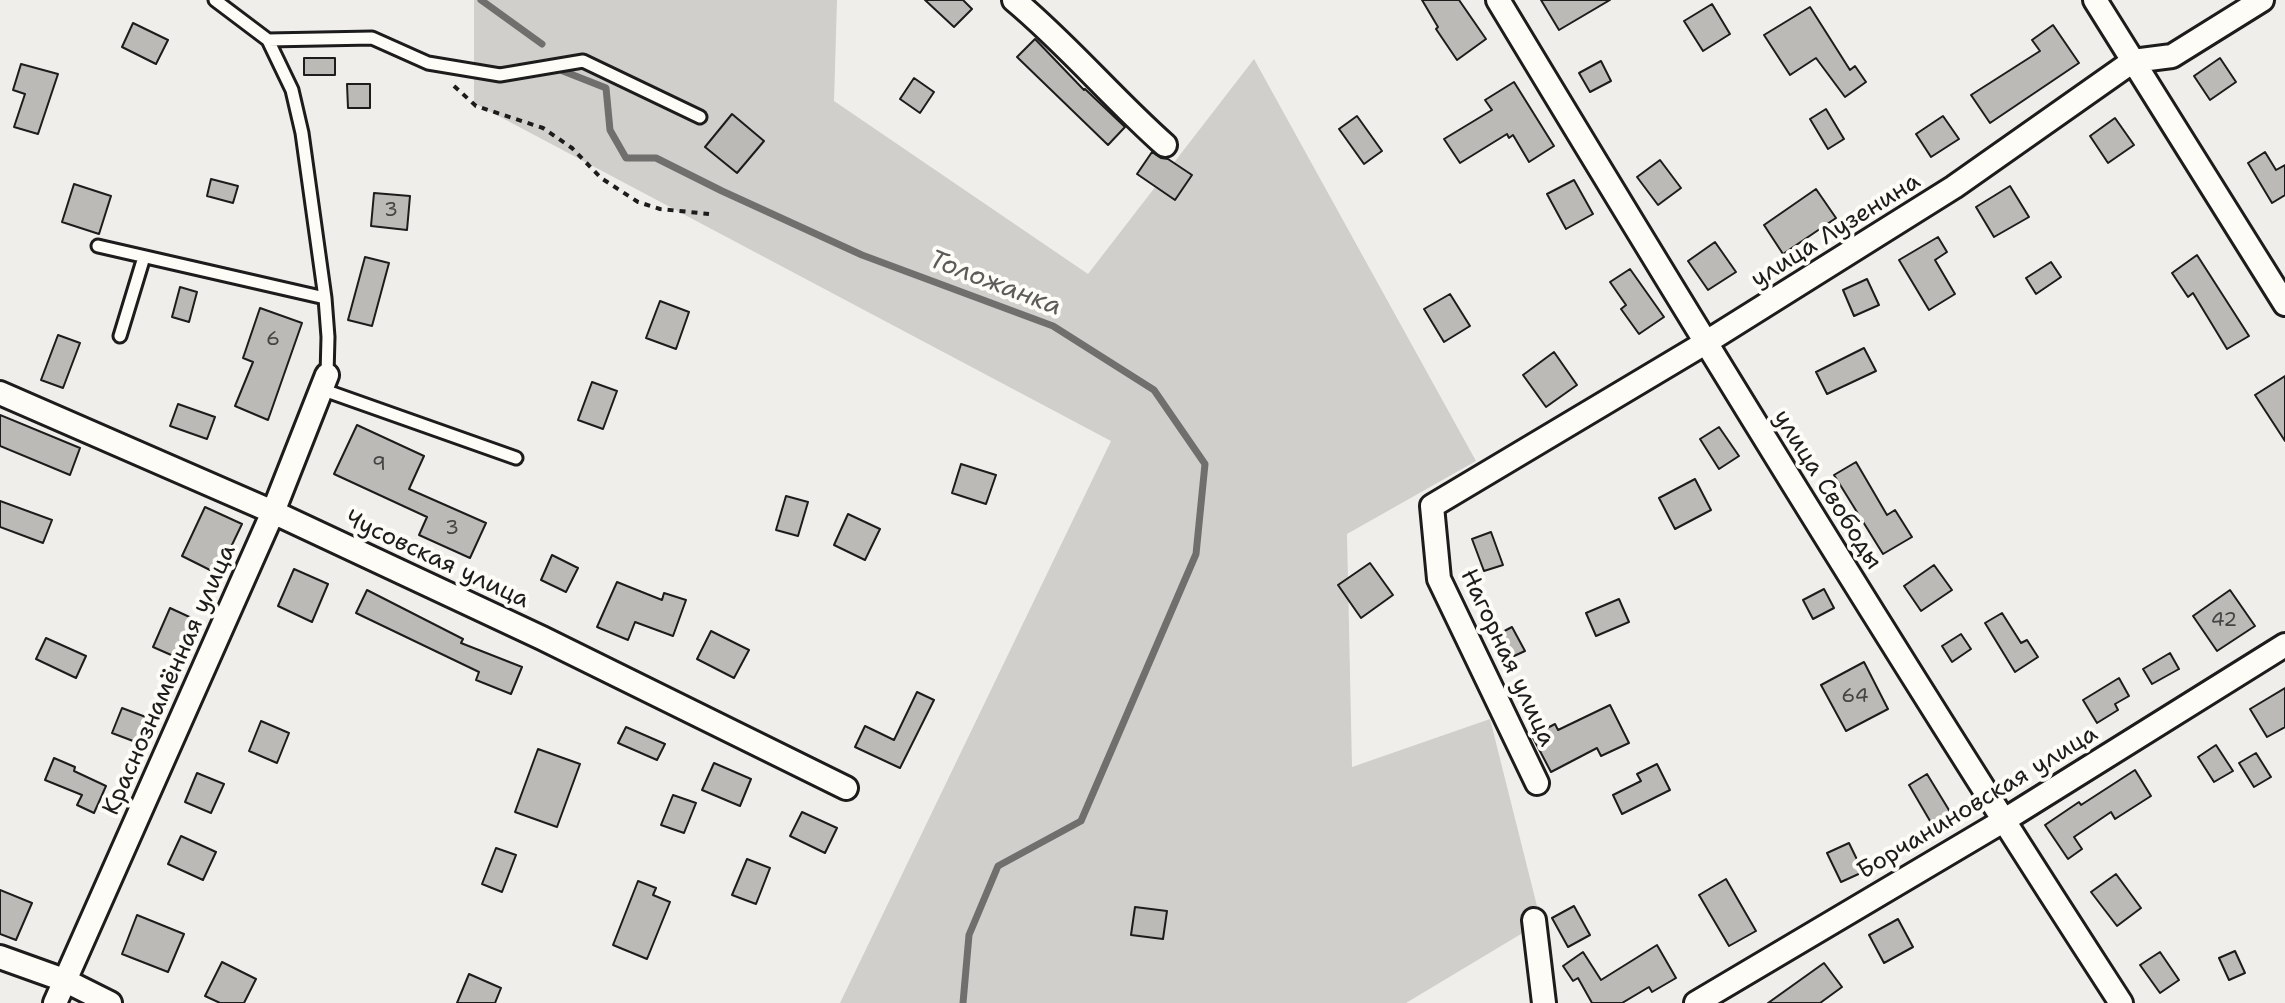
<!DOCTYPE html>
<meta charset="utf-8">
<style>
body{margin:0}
canvas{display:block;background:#f0eeea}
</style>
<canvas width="2285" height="1003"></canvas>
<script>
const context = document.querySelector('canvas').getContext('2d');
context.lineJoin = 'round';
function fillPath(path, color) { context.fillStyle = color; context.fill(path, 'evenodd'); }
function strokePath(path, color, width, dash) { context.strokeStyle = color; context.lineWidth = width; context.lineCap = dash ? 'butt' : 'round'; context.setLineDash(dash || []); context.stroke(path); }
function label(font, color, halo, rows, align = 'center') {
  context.font = font + ' "Shantell Sans",sans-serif'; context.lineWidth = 8; context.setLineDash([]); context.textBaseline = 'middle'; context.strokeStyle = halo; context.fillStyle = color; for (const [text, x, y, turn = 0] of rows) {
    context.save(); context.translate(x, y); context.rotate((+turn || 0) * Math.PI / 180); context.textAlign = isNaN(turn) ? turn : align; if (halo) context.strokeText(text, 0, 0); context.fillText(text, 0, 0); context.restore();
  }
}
fillPath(new Path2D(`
 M474,0H837L834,101L1088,274L1254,59L1476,461L1347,534L1352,767L1490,719L1541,922L1406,1003H840L1111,441L474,103Z`), '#d0cfcc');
strokePath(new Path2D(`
 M481,0L542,44
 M563,71L606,88L610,130L626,158H656L722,191L862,255L1053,326L1154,390L1205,464L1196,554L1081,821L998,866L969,935L963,1003`), '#706f6d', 7);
const building = new Path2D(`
 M925,0H963L972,9L954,27Z
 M1422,0H1459L1486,39L1457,60L1436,29L1438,27Z
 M1541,0H1610L1559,30Z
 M1712,4L1730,34L1703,51L1684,21Z
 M1810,7L1850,70L1855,66L1866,82L1845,97L1816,58L1790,75L1764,35Z
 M133,23L168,40L156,64L122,47Z
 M2053,25L2079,63L1990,123L1971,95L2040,51L2032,40Z
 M1035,39L1084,90L1085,89L1125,127L1108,145L1017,57Z
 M304,58H335V75H304Z
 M2220,58L2236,82L2210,100L2194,76Z
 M1601,61L1611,81L1590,92L1579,73Z
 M21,64L58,74L38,134L14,127L25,94L13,90Z
 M914,78L934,92L920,113L900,99Z
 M1514,82L1554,146L1529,162L1513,135L1509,138L1507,134L1460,163L1444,139L1492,110L1485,100Z
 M347,84H370V108H348Z
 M1826,109L1844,139L1828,149L1810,119Z
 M732,114L764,141L737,173L705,147Z
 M1357,116L1382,151L1364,164L1339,129Z
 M1943,116L1959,139L1931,157L1916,134Z
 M2115,118L2134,145L2108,163L2090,136Z
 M1152,152L1161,158L1168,159L1192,175L1175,200L1137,174Z
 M2265,152L2276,170L2285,165V195L2272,203L2248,163Z
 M1660,160L1681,188L1658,205L1637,177Z
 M211,179L238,186L233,203L207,196Z
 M1574,180L1593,214L1566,229L1547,194Z
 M74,184L111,196L99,234L62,222Z
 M2010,186L2029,217L1994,237L1976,207Z
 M1816,189L1836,218L1783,254L1764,225Z
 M374,193L410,196L407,230L371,226Z
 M1938,237L1947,252L1935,260L1955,294L1929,310L1899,260Z
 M1715,242L1736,272L1708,290L1688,261Z
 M2197,255L2249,336L2227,349L2193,293L2188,297L2172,273Z
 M365,257L389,263L372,326L348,320Z
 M2051,262L2061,277L2036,294L2026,278Z
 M1630,269L1664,317L1639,334L1621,309L1626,305L1610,282Z
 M1867,279L1879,305L1854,316L1843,290Z
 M180,287L197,292L189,322L172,317Z
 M1450,294L1470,326L1444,342L1424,309Z
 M660,301L689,312L676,349L646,338Z
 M260,308L302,323L268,420L235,406L253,362L243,358Z
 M58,335L80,343L63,388L41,380Z
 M1864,348L1876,371L1827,394L1816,372Z
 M1554,352L1577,385L1546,407L1523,375Z
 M2285,376V441L2255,395Z
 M592,382L617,391L603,429L578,420Z
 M178,404L215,417L207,439L170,426Z
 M0,415L80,448L70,475L0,446Z
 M357,425L424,456L409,489L486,523L470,558L419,535L427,517L334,474Z
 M1719,427L1739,456L1719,469L1700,439Z
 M1856,462L1887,515L1895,510L1912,537L1883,554L1834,475Z
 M961,464L996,475L986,504L952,493Z
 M1695,479L1711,510L1675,529L1659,498Z
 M786,496L808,502L798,536L776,530Z
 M0,501L52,520L43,543L0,527Z
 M205,507L242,524L218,574L182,556Z
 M848,514L880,529L865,560L834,545Z
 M1491,532L1503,565L1484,571L1472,539Z
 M552,555L578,568L566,592L541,580Z
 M1370,563L1393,595L1361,618L1338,585Z
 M1934,565L1952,590L1921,611L1904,586Z
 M294,569L328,584L312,622L278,606Z
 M617,582L662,600L664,593L686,600L673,636L635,622L628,640L597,627Z
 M1824,589L1834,608L1813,619L1803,600Z
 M367,590L463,639L461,643L522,667L511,694L476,680L479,672L356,613Z
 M2230,590L2255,626L2217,651L2193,616Z
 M1619,599L1629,622L1596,636L1586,613Z
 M170,608L196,620L178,658L153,647Z
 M2002,613L2021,643L2027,640L2038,657L2015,672L1985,623Z
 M1512,627L1525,651L1503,661L1491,638Z
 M711,631L749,650L734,678L697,659Z
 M1961,634L1971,649L1952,662L1942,646Z
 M46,638L86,656L76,678L36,659Z
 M2170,653L2179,669L2152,684L2143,669Z
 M1864,662L1888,709L1846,731L1821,685Z
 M2119,678L2129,696L2115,704L2118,710L2097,723L2083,700Z
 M2285,688V727L2267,737L2250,709Z
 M917,692L934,700L900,768L855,747L865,726L894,740Z
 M1610,705L1629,743L1601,756L1597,748L1551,772L1532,736L1555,724L1558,730Z
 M122,708L151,719L141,744L112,733Z
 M261,721L289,733L277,763L249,751Z
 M626,727L665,744L657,760L618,743Z
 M2216,745L2233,771L2214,782L2198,757Z
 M538,749L580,764L557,827L515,812Z
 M2256,753L2271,777L2254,787L2239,763Z
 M54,758L75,767L74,771L106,786L94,813L77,805L82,795L45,780Z
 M714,763L751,779L740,806L702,790Z
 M1657,764L1670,790L1622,814L1613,795L1641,781L1637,774Z
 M2135,770L2151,796L2115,819L2111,812L2074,837L2082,849L2068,859L2045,825L2079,802L2081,805Z
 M197,773L224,784L211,813L185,802Z
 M1927,774L1952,815L1933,826L1909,785Z
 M673,795L696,803L684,833L661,825Z
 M802,812L837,828L825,853L790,836Z
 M181,836L216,852L203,880L168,864Z
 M1849,843L1863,872L1841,882L1827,853Z
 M496,848L516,855L502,892L482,884Z
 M747,859L770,868L756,904L732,895Z
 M2116,874L2141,908L2117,926L2091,892Z
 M1726,879L1756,931L1729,946L1699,895Z
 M638,881L656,888L653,895L670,902L647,959L613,945Z
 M0,890L32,903L16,940L0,934Z
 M1574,906L1590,935L1568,947L1552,918Z
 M1135,907L1167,911L1163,939L1131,935Z
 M137,915L184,934L168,972L122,954Z
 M1898,919L1913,947L1884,963L1869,935Z
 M1657,945L1676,978L1652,992L1649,987L1622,1003H1592L1578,978L1573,981L1563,966L1583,952L1601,980Z
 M2235,951L2245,973L2229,980L2219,958Z
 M2160,952L2179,980L2160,993L2140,965Z
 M222,962L256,979L244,1003H220L205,996Z
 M1824,963L1842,987L1820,1003H1768Z
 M469,974L501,988L495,1003H457Z`);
fillPath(building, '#bbbab6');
strokePath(building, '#1c1c1c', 2);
const lane = new Path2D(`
 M215,0L268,40L292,90L302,133L325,298L328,337L327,375
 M268,40L372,38L428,63L500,75L583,61L700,117
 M98,246L325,298
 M120,336L144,257
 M321,389L516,458`);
const street = new Path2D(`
 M1014,0C1068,45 1113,99 1165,145
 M1498,0C1701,337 1907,673 2121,1003
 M2095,0L2285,304
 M0,393L273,512L542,638L846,788
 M1537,783L1439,579L1432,506L1705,343L1954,187L2133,61L2172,56L2262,0
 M1534,920L1544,1003
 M0,957L64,980L110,1003
 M55,1003L273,512L327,375
 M1696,1003L2003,821L2285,645`);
strokePath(lane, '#1c1c1c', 17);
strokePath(street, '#1c1c1c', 28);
strokePath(new Path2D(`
 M454,86L476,106L543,128L572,148L601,178L638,202L660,209L709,214`), '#1c1c1c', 4, [6, 6]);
strokePath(lane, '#fdfcf7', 11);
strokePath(street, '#fdfcf7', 22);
label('20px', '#444442', null, [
 ["3",391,211],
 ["6",273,340],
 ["9",379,465],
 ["3",452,529],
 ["42",2224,621],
 ["64",1855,697]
]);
label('24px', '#1c1c1c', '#fdfcf7', [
 ["улица Лузенина",1836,231,-32],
 ["улица Свободы",1827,490,58],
 ["Чусовская улица",437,560,25],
 ["Нагорная улица",1507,658,65],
 ["Краснознамённая улица",170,680,-66],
 ["Борчаниновская улица",1978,803,-31]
]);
label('italic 26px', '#5b5b59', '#fdfcf7', [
 ["Толожанка",995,284,21]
]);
</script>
